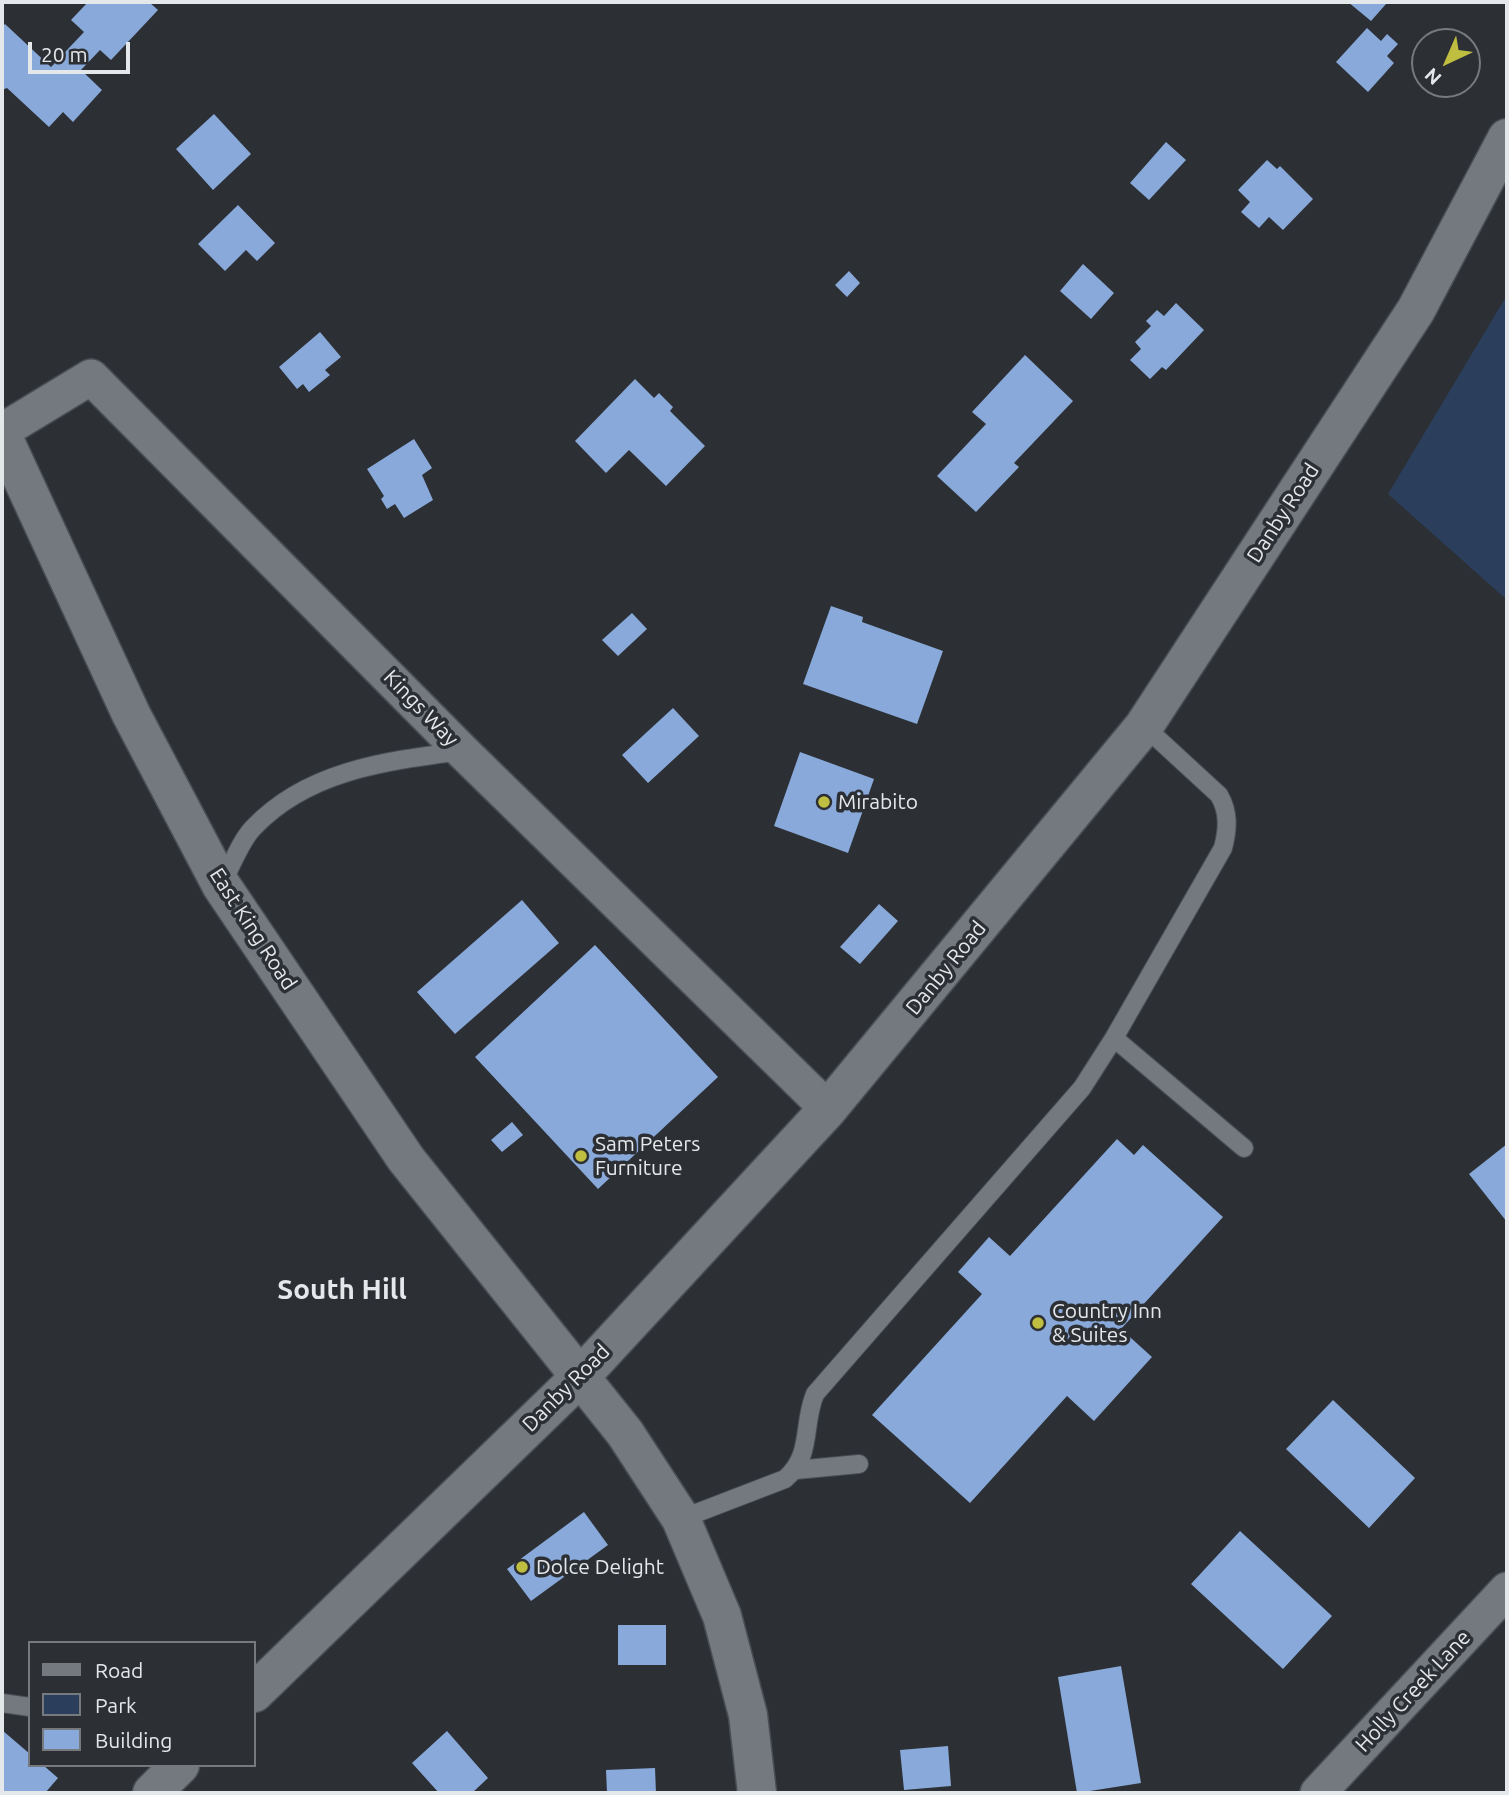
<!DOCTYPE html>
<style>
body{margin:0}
#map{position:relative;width:1509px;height:1795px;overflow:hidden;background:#2c3035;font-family:Ubuntu,sans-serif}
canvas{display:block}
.frame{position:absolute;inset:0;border:4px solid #e5e8eb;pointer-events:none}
.legend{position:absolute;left:28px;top:1641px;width:228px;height:126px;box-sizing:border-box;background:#2c3035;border:2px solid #767a7e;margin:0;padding:9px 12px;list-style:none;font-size:21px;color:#e5e8eb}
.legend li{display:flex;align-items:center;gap:14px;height:35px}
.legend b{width:35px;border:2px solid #767a7e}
.north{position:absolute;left:1411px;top:28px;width:70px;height:70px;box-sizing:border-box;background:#2c3035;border:2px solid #767a7e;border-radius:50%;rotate:224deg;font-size:19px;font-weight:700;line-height:28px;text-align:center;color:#e5e8eb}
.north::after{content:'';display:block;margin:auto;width:24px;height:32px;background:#c0be40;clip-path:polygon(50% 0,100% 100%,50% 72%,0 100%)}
.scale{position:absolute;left:28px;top:42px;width:102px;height:32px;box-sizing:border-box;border:4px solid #e5e8eb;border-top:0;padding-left:9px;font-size:21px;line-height:24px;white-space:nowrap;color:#e5e8eb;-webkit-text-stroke:5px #2c3035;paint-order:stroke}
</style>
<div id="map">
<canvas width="1509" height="1795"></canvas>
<div class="frame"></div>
<ul class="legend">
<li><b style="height:9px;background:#74787f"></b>Road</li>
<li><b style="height:19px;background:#2b3e5b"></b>Park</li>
<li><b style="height:19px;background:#88a9d9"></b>Building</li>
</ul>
<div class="north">N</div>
<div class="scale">20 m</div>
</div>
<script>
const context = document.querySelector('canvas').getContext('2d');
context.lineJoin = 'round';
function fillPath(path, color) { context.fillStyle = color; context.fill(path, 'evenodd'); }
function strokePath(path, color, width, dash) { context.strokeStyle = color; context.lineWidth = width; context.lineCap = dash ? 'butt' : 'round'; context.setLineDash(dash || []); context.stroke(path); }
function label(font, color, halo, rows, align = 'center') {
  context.font = font + ' Ubuntu,sans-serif'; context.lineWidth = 7; context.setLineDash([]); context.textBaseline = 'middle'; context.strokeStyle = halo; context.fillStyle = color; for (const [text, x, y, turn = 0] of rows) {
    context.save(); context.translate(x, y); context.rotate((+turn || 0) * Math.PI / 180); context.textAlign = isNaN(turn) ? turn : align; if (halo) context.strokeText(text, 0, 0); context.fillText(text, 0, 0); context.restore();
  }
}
fillPath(new Path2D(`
 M1507,295V600L1388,494Z`), '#2b3e5b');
fillPath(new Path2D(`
 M88,2H149L158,10L111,60L100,50L81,70L102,90L73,122L63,112L49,127L7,88L2,90V27L5,24L51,67L84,32L71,20Z
 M1348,2H1383L1386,4L1371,21Z
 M1367,28L1381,41L1387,34L1398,44L1387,56L1394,63L1368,92L1336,62Z
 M214,114L251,154L213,190L176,149Z
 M1166,142L1186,160L1149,200L1130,183Z
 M1267,160L1277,169L1280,166L1313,199L1283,230L1269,217L1259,228L1241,212L1250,202L1238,190Z
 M238,205L275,243L257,261L246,250L225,271L198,244Z
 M1083,264L1114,293L1091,319L1060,291Z
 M849,271L860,283L847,297L835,285Z
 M1176,303L1204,330L1166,370L1162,367L1150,379L1130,360L1141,349L1135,342L1151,326L1146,321L1157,310L1164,316Z
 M320,332L341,357L325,370L330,375L309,392L303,384L297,389L279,367Z
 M1025,355L1073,401L1014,463L1019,467L976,512L937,476L986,424L972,412Z
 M635,379L654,398L659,393L673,407L670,411L705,446L666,486L629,450L606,473L575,441Z
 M414,439L432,468L422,475L433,500L404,518L395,504L387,509L381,499L384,496L367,469Z
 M831,606L863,617L862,622L943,651L917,724L803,684Z
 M632,613L647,629L618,656L602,640Z
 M673,708L699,736L648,783L622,755Z
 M800,752L874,779L848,853L774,826Z
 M522,900L559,943L455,1034L417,992Z
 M879,904L898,921L860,964L840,947Z
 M595,945L718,1077L598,1189L475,1057Z
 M512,1122L523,1135L502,1152L491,1140Z
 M1117,1139L1134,1155L1143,1145L1223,1217L1121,1329L1152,1357L1094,1421L1067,1396L970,1503L872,1415L982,1294L958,1272L989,1237L1010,1256Z
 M1507,1144V1222L1469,1174Z
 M1333,1400L1415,1478L1369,1528L1286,1449Z
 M584,1512L608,1545L531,1601L507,1569Z
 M1240,1531L1332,1616L1283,1669L1191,1584Z
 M618,1625H666V1665H618Z
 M1121,1666L1141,1783L1077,1793L1058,1677Z
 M2,1730L30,1754V1765H43L58,1778L45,1793H2Z
 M447,1731L488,1778L472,1793H439L412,1763Z
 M948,1746L951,1786L904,1790L900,1750Z
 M655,1768L656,1793H607L606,1770Z`), '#88a9d9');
const service = new Path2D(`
 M221,885C231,868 239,843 253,828C308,770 387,761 462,751
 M1114,1038L1244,1148
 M796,1470L859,1464
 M681,1519L785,1479C813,1455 802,1425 815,1394L1082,1088L1114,1038L1223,848C1228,829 1229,812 1219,795L1144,726
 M2,1703L30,1707`);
const minor = new Path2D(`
 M2,431L91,377L462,751L828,1109
 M1318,1793L1507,1590`);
const tertiary = new Path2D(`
 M2,435L131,714L221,885L406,1159L625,1433L681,1519L722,1616L748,1715L757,1793`);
const secondary = new Path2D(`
 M254,1693L579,1378L828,1109L1144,726L1416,310L1507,138
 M152,1793L180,1765`);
strokePath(service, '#4a4e53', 20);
strokePath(minor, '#4a4e53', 38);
strokePath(tertiary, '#4a4e53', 41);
strokePath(secondary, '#4a4e53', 41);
strokePath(service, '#74787f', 18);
strokePath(minor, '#74787f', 35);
strokePath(tertiary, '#74787f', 38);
strokePath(secondary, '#74787f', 38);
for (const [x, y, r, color] of [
 [824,802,7,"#c0be40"],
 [581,1156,7,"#c0be40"],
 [1038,1323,7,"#c0be40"],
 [522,1567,7,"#c0be40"]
]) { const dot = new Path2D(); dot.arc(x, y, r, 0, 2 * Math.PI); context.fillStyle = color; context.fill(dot); strokePath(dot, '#2c3035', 2.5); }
label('21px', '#e5e8eb', '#2c3035', [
 ["Danby Road",1283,513,-57],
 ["Kings Way",421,708,46],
 ["East King Road",253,929,57],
 ["Danby Road",946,968,-51],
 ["Danby Road",566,1388,-45],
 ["Holly Creek Lane",1413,1691,-47]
]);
label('21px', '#e5e8eb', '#2c3035', [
 ["Mirabito",838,802],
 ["Sam Peters",595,1144],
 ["Furniture",595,1168],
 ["Country Inn",1052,1311],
 ["& Suites",1052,1335],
 ["Dolce Delight",536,1567]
], 'left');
label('bold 28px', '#e5e8eb', '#2c3035', [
 ["South Hill",342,1290]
]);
</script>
